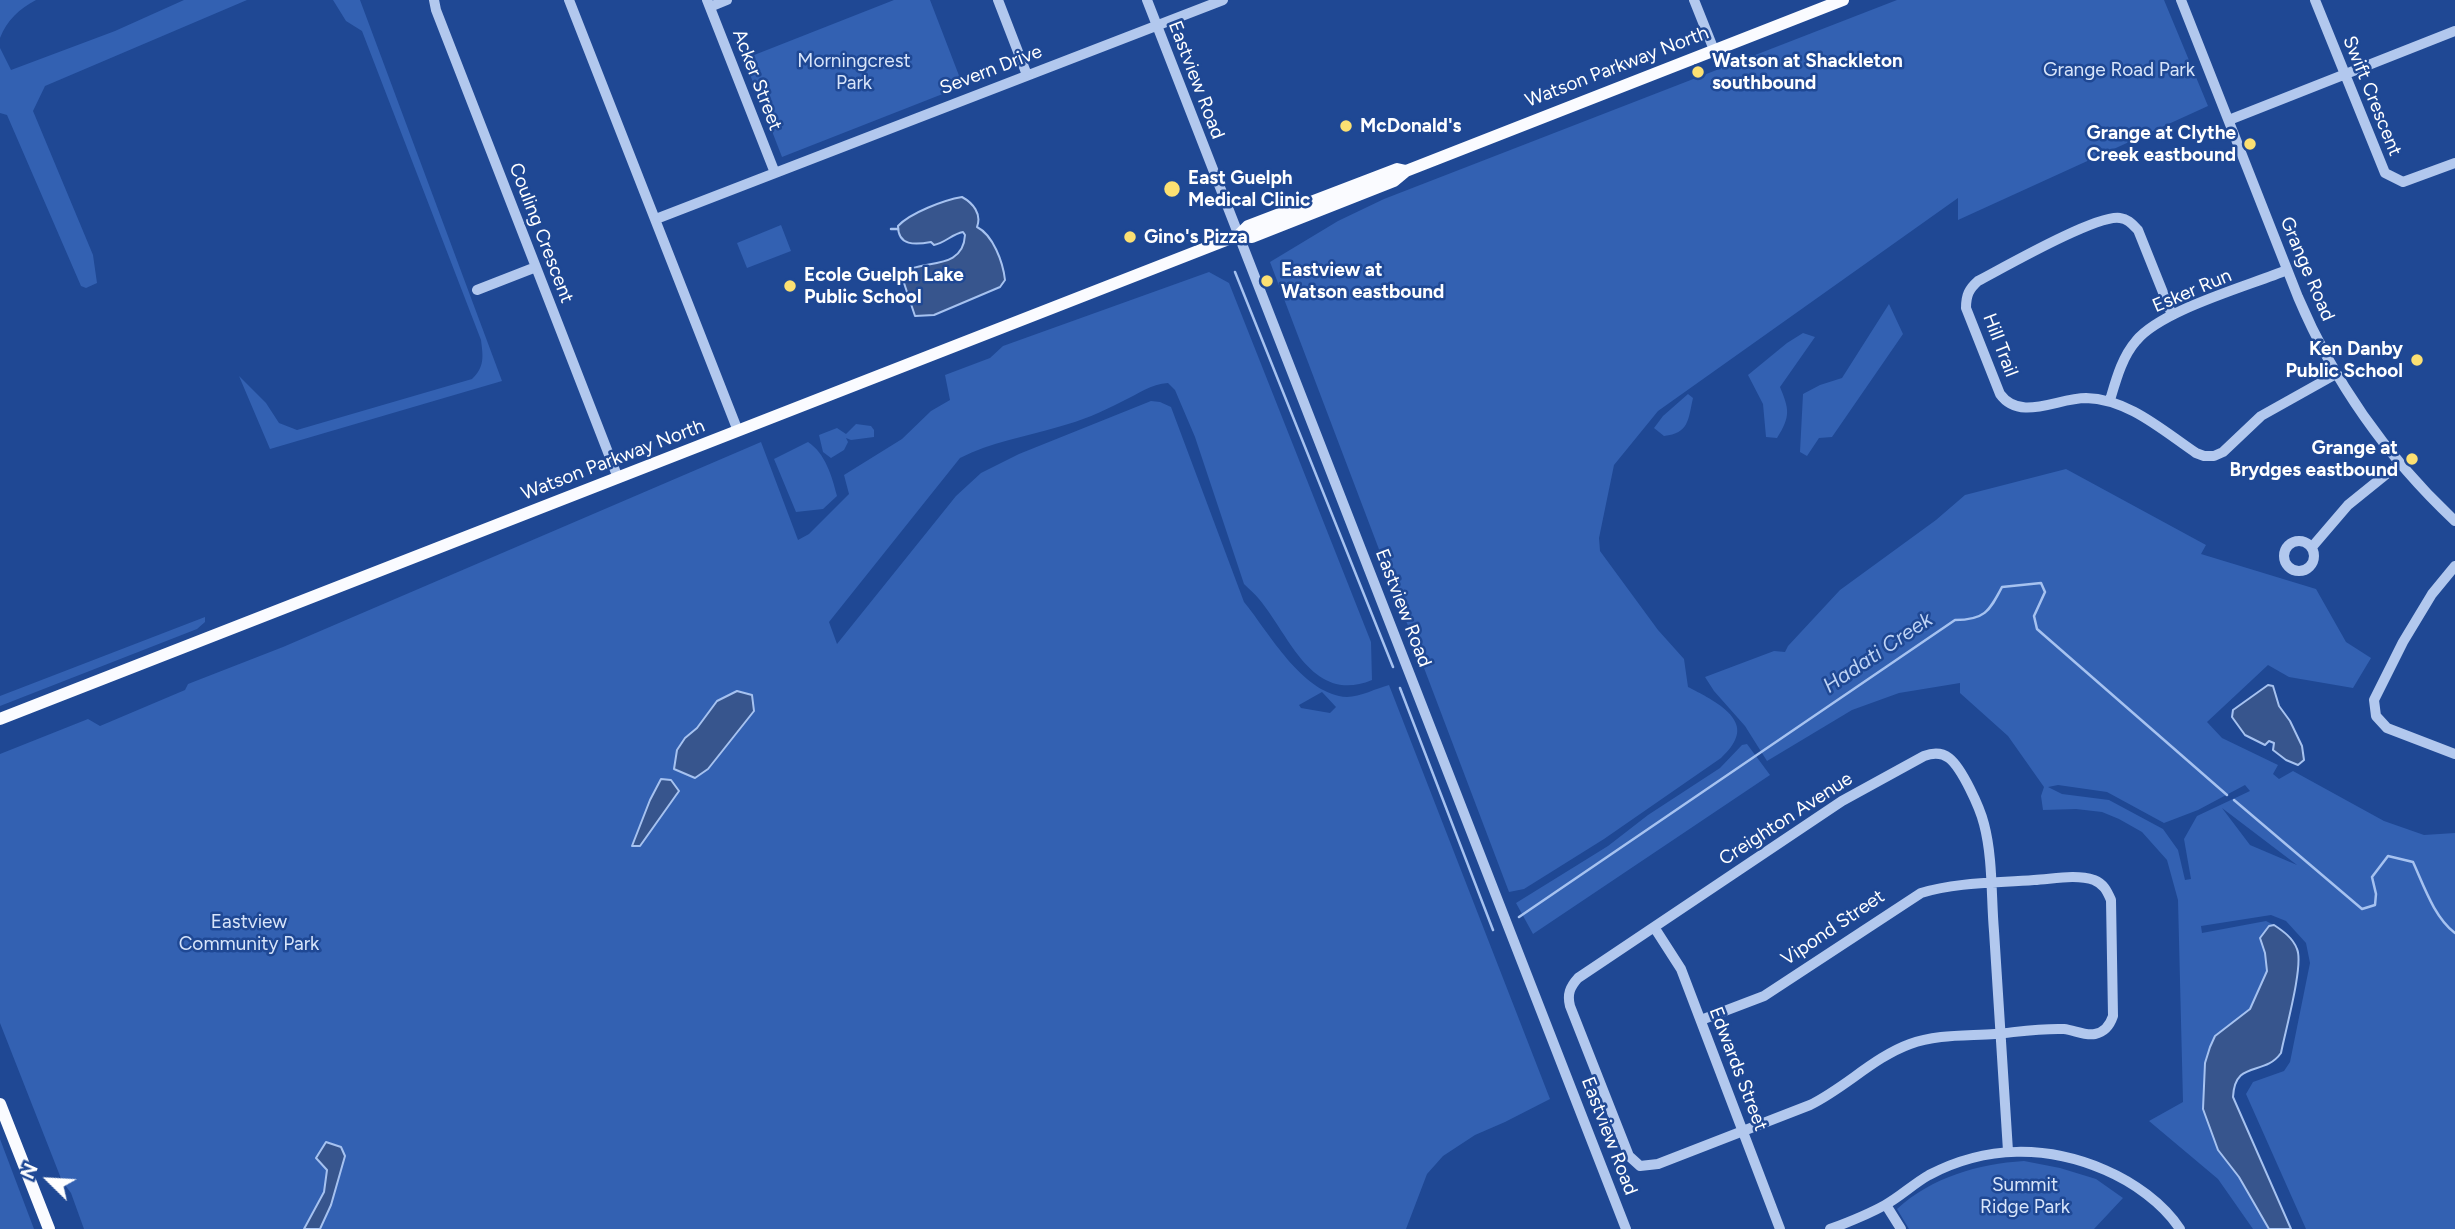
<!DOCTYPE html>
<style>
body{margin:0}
#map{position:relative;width:2455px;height:1229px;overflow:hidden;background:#1f4894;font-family:Figtree,sans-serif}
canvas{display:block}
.north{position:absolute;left:14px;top:1145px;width:70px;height:70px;-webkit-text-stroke:5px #1f4894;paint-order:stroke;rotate:294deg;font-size:19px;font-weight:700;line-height:28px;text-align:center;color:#fff}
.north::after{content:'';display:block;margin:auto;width:24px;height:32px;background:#fff;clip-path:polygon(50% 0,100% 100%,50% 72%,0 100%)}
</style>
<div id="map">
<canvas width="2455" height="1229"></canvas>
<div class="north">N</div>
</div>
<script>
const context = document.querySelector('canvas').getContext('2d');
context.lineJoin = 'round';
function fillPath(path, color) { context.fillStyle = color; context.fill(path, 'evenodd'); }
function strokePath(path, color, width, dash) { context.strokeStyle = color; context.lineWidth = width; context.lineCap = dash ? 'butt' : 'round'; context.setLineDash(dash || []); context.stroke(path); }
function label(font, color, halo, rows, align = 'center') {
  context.font = font + ' Figtree,sans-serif'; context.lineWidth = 5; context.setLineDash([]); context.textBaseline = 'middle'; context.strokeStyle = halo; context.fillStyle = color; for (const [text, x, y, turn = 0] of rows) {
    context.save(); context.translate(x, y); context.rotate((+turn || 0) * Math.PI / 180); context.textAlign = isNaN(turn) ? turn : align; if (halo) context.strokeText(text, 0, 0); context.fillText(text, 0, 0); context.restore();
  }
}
fillPath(new Path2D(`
 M0,0H36C19,9 7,20 0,38Z
 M184,0H247L45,86L33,111L93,255L97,283L86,288L81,286L7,115L0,113V48L11,70L115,31Z
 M333,0H360L502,381L270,449L239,376L266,403L279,423L297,430L472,379C485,367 483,356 481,340L362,31L346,21Z
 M894,0H930L963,86L782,157L744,59Z
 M1897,0H2164L2208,106L1958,220V198L1658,411L1614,465L1599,538L1600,551L1658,630L1684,659L1688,687C1705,696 1748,715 1735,740C1732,747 1726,753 1721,758L1604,839L1524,889L1509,892L1270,262L1338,221L1384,199Z
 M781,225L791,251L747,268L737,243Z
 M1209,272L1229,283L1371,642L1372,680C1312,705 1290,636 1259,599C1255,594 1249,589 1244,584L1195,437L1175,390L1168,383C1151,384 1138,394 1123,401C1102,412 1081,421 1058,427C1025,437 991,442 960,458L829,622L837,644L956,496L981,473L1019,454L1151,401L1160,402L1171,407L1244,602L1248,607C1272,638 1305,695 1347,697C1360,697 1377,688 1389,685L1550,1099L1505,1122L1475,1135L1443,1156L1427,1174L1406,1229H84L71,1193L62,1181L0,1023V754L88,719L100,726L185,690L188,684L283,647L761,442L798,540L809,534L849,494L844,475L902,439L931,411L950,400L945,375L990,358L1003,346ZM1322,692L1336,707L1330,713L1301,708L1299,705Z
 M1889,304L1903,334L1832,437L1819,438L1807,456L1800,452L1803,394L1820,385L1842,378Z
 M1803,333L1815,337L1780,387C1789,409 1791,416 1777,438L1766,437L1763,404L1748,375L1787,343Z
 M1688,394L1693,398C1688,420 1689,433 1664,436L1654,428L1663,416Z
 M856,424L871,426L874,430V437L851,440L846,438L848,442L844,450L831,458L823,452L819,435L837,428L846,434Z
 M808,442C825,453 832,476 837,496L823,509L796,512L774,459Z
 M2066,469L2206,545L2201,554L2316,589L2346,642L2371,658L2353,688L2289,677L2268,665L2207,722L2222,738L2278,765L2273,774L2279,779L2293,771L2384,821L2424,835L2455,833V1229H2306L2246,1094L2253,1082L2284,1071L2290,1062L2310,963L2306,943L2286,921L2271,915L2201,926L2202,933L2266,921L2274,925L2269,926L2260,938L2265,953L2267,971L2250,1010L2215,1036L2210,1047L2205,1063L2203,1109L2218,1150L2239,1177L2269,1229H2253L2218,1179L2149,1121L2183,1102L2178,900L2167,860L2142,832L2119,819L2102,812L2076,809L2043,810L2041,796L2044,787L2008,736L1960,693V683L1899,693L1852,710L1767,761L1745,726L1714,691L1705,677L1774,651L1785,652L1788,646L1840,590L1936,520L1965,495ZM2058,785L2107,792L2164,823L2198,810L2245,785L2250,791L2197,816L2184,839L2191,879L2185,880L2178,850L2163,829L2109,800L2062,794L2048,787ZM2222,808L2297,865L2250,845Z
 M205,617V622L197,629L0,706V696Z
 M1747,744L1770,775L1533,934L1516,903L1608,846L1648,815L1720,768L1742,745Z
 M0,1139L34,1229H0Z
 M2024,1161L2060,1168L2096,1179L2123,1198L2094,1229H1909L1897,1209C1932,1177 1978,1164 2024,1161Z`), '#3361b2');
const water = new Path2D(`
 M962,197C973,203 982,214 977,227C993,235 1003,262 1005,280L1000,287L934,315L915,316L902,277C912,256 963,275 965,235L963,232C952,234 945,243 934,245L931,242C915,245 898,246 898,226C910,213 944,200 962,197Z
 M2268,685L2273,686L2279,706L2290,721L2302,746L2304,760L2298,765L2286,760L2273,750L2274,743L2269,741L2265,745L2245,735L2232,717L2233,710Z
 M737,691L752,695L754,711L708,769L695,778L674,769L677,750L685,738L697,728L717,701Z
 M661,779L671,780L679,791L640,846H632L650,800Z
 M2274,925C2283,931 2293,938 2297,949C2304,965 2285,1032 2281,1053C2264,1077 2235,1059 2233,1097L2291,1229H2269L2239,1177L2218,1150L2203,1109L2205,1063L2210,1047L2215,1036L2250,1009L2267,971L2265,953L2260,938L2269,926Z
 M326,1142L341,1147L345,1156L331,1205L320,1229H304L324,1192L327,1170L316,1158Z`);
fillPath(water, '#37558d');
strokePath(water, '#a6c2f0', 2);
strokePath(new Path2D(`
 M891,229H898
 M1235,272L1393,667
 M1400,688L1493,930
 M2234,800L2362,909L2375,905L2376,894L2372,877L2388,856L2413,862C2424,886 2434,917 2455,933
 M1519,917L1955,620C1984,620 1989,612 2002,587L2041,583L2045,592L2034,616L2037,629L2227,795`), '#a6c2f0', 2.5);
strokePath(new Path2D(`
 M434,0L436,10L618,478
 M569,0L738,431
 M707,0L775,173
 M998,0L1027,75
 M1147,0L1626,1229
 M1694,0L1714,50
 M2181,0L2298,297C2334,382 2388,458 2455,521
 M2315,0L2385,173L2403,182L2455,163
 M710,7L727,0
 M2229,120L2455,31
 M656,219L1223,0
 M477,290L536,267
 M2172,315L2138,230C2132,224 2128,219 2120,218C2097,214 2003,268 1978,281C1969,289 1966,295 1966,308L2000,394C2020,422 2057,398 2086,398C2128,399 2162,430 2196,453L2204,456H2214L2223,452L2261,416L2336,374
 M2110,400C2116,380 2122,357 2136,341C2161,310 2248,286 2287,270
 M2284 556a15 15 0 1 1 30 0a15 15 0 1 1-30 0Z
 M2312,547L2348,505L2400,463
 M2455,566L2432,594L2403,642L2374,700L2376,716L2387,728L2455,754
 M1654,927L1681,969L1780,1229
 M1701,1020L1764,996L1921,893C1957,882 1997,883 2034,880C2053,879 2076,874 2094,880C2104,884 2107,891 2111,900L2113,1016C2110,1025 2105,1032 2095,1034C2085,1036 2074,1030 2064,1029C2041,1028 2017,1032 1995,1034C1968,1036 1936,1034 1910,1044C1874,1057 1845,1088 1810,1105L1658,1164L1640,1166L1629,1156L1570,1006C1567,994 1570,987 1578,978L1842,801L1924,756C1932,753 1941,752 1949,758C1962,768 1980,808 1984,824C1993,858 1991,897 1994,931C1999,1004 2003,1078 2008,1151
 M1886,1205L1901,1229
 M1830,1229C1849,1222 1867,1215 1885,1205C1900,1197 1913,1184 1929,1175C1986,1145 2047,1145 2105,1170C2133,1182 2163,1203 2180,1229`), '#b2c8ee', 10);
strokePath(new Path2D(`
 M1239,235L1248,226L1397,169L1406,171
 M0,719L1239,235L1252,237L1394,181L1406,171L1843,0
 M0,1104L49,1229`), '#fafbff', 12);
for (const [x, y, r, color] of [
 [1698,72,7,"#fce072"],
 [1346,126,7,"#fce072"],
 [2250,144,7,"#fce072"],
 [1172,189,9,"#fce072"],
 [1130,237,7,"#fce072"],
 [1267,281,7,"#fce072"],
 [790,286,7,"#fce072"],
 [2417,360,7,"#fce072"],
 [2412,459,7,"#fce072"]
]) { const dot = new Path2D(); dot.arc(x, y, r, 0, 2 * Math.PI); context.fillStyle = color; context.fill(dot); strokePath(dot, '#1f4894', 2.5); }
label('19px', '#d8e5fa', '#1f4894', [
 ["Morningcrest",854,61],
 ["Park",854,83],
 ["Grange Road Park",2119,70],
 ["Eastview",249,922],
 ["Community Park",249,944],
 ["Summit",2025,1185],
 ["Ridge Park",2025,1207]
]);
label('bold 19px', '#fff', '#1f4894', [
 ["Watson at Shackleton",1712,61],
 ["southbound",1712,83],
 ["McDonald's",1360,126],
 ["Grange at Clythe",2236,133,"right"],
 ["Creek eastbound",2236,155,"right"],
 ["East Guelph",1188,178],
 ["Medical Clinic",1188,200],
 ["Gino's Pizza",1144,237],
 ["Eastview at",1281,270],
 ["Watson eastbound",1281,292],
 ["Ecole Guelph Lake",804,275],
 ["Public School",804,297],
 ["Ken Danby",2403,349,"right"],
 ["Public School",2403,371,"right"],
 ["Grange at",2398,448,"right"],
 ["Brydges eastbound",2398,470,"right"]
], 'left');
label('19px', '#fff', '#1f4894', [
 ["Watson Parkway North",1617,67,-21],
 ["Severn Drive",991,70,-21],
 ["Acker Street",757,80,69],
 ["Eastview Road",1196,80,69],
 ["Swift Crescent",2372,96,68],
 ["Couling Crescent",541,233,69],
 ["Grange Road",2307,269,67],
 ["Esker Run",2192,291,-23],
 ["Hill Trail",2000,345,69],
 ["Watson Parkway North",613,460,-21],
 ["Eastview Road",1403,608,69],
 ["Creighton Avenue",1786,819,-33],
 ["Vipond Street",1833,928,-34],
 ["Edwards Street",1738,1069,69],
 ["Eastview Road",1609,1136,69]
]);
label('italic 21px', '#bed3f5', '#1f4894', [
 ["Hadati Creek",1878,653,-34]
]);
</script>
